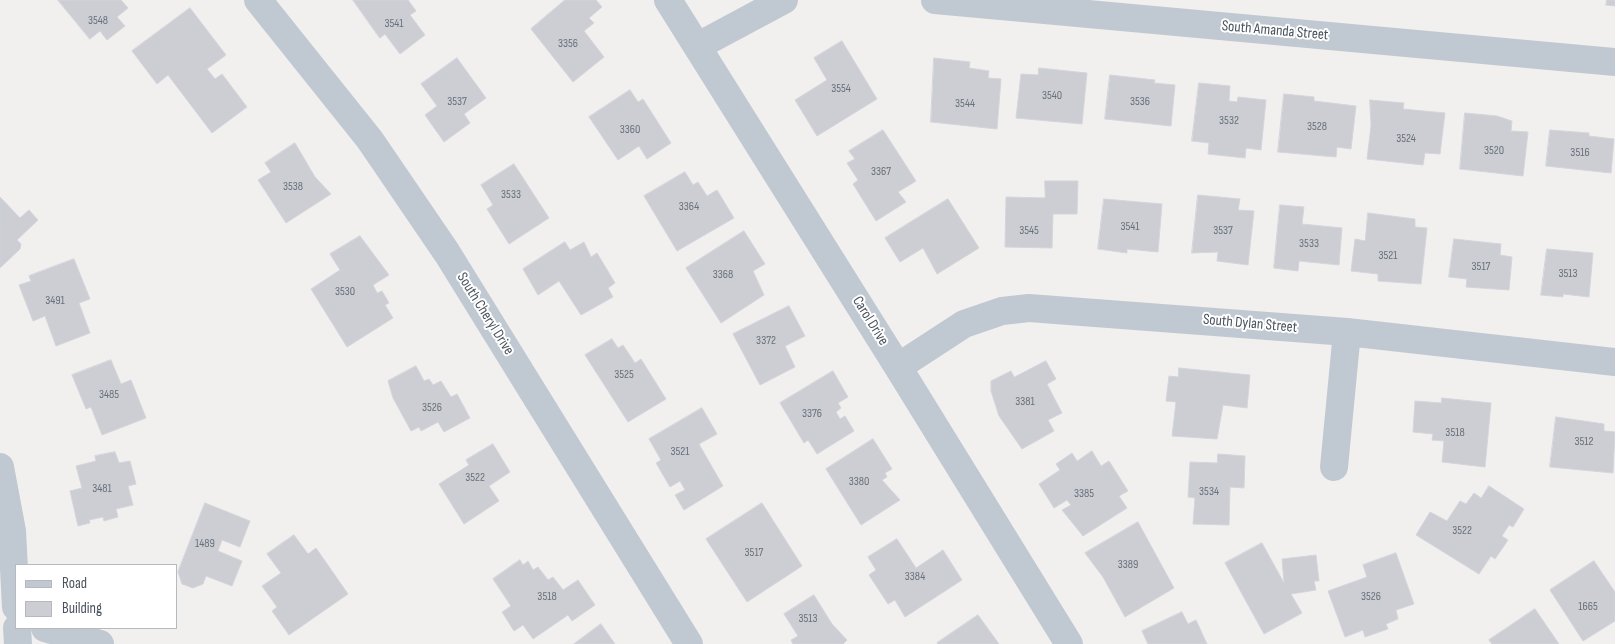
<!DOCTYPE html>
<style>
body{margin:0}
#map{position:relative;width:1615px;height:644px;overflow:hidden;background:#f2efef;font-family:"Sofia Sans Condensed",sans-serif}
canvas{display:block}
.legend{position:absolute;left:15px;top:564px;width:162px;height:65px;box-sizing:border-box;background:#fff;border:1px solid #b6babe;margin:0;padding:6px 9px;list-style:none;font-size:15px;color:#48525c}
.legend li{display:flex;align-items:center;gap:10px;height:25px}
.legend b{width:25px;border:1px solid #b6babe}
</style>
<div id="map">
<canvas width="1615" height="644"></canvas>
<ul class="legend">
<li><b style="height:6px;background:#c0c9d1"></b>Road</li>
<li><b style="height:14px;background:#ccced4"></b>Building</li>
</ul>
</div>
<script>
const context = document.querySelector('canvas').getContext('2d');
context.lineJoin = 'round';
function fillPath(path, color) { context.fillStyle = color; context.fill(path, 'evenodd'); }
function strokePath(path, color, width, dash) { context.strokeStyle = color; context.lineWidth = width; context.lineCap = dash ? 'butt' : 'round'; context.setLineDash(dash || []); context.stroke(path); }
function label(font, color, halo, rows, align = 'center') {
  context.font = font + ' "Sofia Sans Condensed",sans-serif'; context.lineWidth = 4; context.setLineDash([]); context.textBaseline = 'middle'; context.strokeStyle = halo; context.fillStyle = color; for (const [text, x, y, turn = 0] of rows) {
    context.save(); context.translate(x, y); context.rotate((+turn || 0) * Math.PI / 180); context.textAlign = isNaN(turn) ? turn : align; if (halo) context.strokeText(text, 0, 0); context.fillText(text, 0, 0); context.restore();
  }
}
const building = new Path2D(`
 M58,0H121L128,8L117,17L125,26L107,40L100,31L90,39Z
 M353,0H408L416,11L410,15L425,35L400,54L385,34L380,38Z
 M565,0H596L602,7L589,18L594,23L584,31L604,57L573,82L531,29Z
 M1607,0H1615V6L1606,5Z
 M190,8L226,55L207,69L215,79L222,74L247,107L212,133L168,75L157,84L132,51Z
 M842,41L877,99L817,136L795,100L827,80L814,58Z
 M457,58L486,98L464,114L470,123L444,142L425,115L437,106L421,84Z
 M934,58L970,62L969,68L989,71L988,78L1001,79L997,129L931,122Z
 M1039,68L1087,73L1082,124L1016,118L1021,74L1038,75Z
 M1110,75L1155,80L1154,83L1175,85L1171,126L1105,119Z
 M1199,83L1230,86L1229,101L1237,102L1238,97L1266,100L1261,150L1246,148L1245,158L1208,154L1209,143L1192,141Z
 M630,90L638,102L643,99L671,143L647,159L639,146L618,160L589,117Z
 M1284,94L1314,97V101L1356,106L1351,149L1337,147L1336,157L1278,152Z
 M1370,100L1404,103L1403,109L1445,113L1440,154L1425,153L1423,165L1367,159L1371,126Z
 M1465,113L1497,116L1512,121L1511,131L1528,132L1523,176L1460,169Z
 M883,130L916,181L898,192L906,202L876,221L853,184L858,180L847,163L855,159L849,151Z
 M1550,130L1589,133V136L1614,139L1611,173L1546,166Z
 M295,143L315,177L331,194L286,223L258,180L271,172L265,163Z
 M514,164L549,218L509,244L487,209L493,205L481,185Z
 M685,172L693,185L698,182L707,196L717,190L734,218L677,251L644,196Z
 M1045,181H1078L1077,214H1053L1052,248L1005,247L1006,197L1045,198Z
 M1198,195L1240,199L1238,210L1254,211L1248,265L1217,261L1218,252L1192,253Z
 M0,197L20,218L29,210L38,220L17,240L21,244L20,249L0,268Z
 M948,199L979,248L937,274L923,248L900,262L885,238Z
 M1104,199L1162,204L1158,252L1127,249V253L1098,249Z
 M1280,205L1304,207L1302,224L1342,228L1339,265L1299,261L1298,271L1274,268Z
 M1368,213L1415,219V227L1427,228L1421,284L1378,281V274L1351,271L1355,239L1365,241Z
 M744,231L765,264L753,271L764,295L721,323L686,268Z
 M360,236L389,275L373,285L377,293L382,291L389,303L385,305L393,318L347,347L311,289L340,270L330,254Z
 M1454,239L1501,244L1500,255L1512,257L1509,290L1466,287L1467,279L1449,277Z
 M565,242L570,250L584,242L591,257L597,253L615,283L608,288L613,297L581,315L559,281L538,295L523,269Z
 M1547,249L1593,253L1589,297L1563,294V297L1541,295Z
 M74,259L90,299L79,303L90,333L56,346L45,316L33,321L19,285L31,281L29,276Z
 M789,306L805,336L785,346L795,367L760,385L733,334Z
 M612,339L618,348L623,345L635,363L641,359L666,399L628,422L585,355Z
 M111,360L121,384L131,380L146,418L102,435L91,407L86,409L72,375Z
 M1046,361L1056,379L1047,384L1062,413L1048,420L1054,431L1022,449L999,416L991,391V381L1011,371L1014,377Z
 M416,366L424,381L429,379L433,385L441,381L451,397L457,394L470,418L444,432L438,422L421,431L419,427L411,431L393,398L388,381Z
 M1179,368L1250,375L1247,408L1223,405L1217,439L1172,436L1176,402L1166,401L1169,376L1178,377Z
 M833,371L848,397L838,403L841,408L836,412L840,419L845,416L854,431L817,454L808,440L804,443L780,403Z
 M1442,398L1491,403L1485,467L1442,462L1444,441L1432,440L1433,434L1413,432L1415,401L1441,403Z
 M702,408L717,434L699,444L723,486L684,510L675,495L685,490L680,481L670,487L656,463L661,460L649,439Z
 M1556,417L1604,424V431L1615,432L1613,473L1550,467Z
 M873,439L892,469L885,473L887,477L882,480L900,500L861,525L826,469Z
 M493,444L510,472L489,486L499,501L464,524L439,484L469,465L466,460Z
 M1092,451L1101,466L1109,461L1128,491L1119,496L1127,508L1083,536L1062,510L1071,505L1067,500L1054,508L1039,484L1060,470L1056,464L1072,453L1077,461Z
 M115,452L119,463L130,461L136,484L128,486L133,505L116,509L118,517L104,521L103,517L89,520L90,523L78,526L70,491L82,488L76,466L96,461L95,456Z
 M1218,454L1245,456L1244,488L1230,487L1229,525L1193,524L1195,498L1188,497L1190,462L1217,463Z
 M1489,486L1524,509L1513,527L1509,525L1502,536L1508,540L1495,559L1491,556L1479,574L1416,535L1430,512L1447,521L1460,501L1466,504L1474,493L1481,498Z
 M205,503L250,521L240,547L222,540L218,551L242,561L232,586L206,576L203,584L193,588L182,584L178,572Z
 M762,503L802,566L747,602L706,539Z
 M1138,522L1174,588L1125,617L1103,577L1085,553Z
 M294,535L308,554L316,548L348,594L289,635L272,611L277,607L262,586L281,573L267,554Z
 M897,539L916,568L943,550L962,580L905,617L895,600L888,604L869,575L876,570L868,557Z
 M1262,543L1284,583L1282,559L1316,555L1319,581H1314L1316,590L1291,594L1302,613L1264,634L1225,563Z
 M1396,553L1414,604L1396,610L1398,619L1386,624L1388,629L1365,637L1363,630L1345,637L1328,591L1367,577L1363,565Z
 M520,560L523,565L528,561L533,570L538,567L548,580L553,577L563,590L578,580L595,605L572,621L568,615L533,639L523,625L514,631L502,612L511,606L493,579Z
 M1594,561L1615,592V621L1583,641L1550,590Z
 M814,595L832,624L847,640L843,644H793L791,640L798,636L784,614Z
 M1535,609L1559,644H1492L1489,640Z
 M1182,612L1188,624L1196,620L1207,644H1148L1142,631Z
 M978,615L999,644H938L937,643Z
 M601,624L615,644H574Z`);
fillPath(building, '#ccced4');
strokePath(building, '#d3d5db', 1);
strokePath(new Path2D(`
 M258,0L370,140L447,253L689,644
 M668,0L898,367L1069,644
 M935,0L1615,62
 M698,46L784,0
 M898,367L964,324L1002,311L1029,308L1347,332L1615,362
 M0,467L12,531L16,607
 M1334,467L1347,332
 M17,628L18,644
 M45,628L100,644`), '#c0c9d1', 28);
label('12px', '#69717a', null, [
 ["3548",98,21],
 ["3541",394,24],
 ["3356",568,44],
 ["3554",841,89],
 ["3540",1052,96],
 ["3537",457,102],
 ["3536",1140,102],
 ["3544",965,104],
 ["3532",1229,121],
 ["3528",1317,127],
 ["3360",630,130],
 ["3524",1406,139],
 ["3520",1494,151],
 ["3516",1580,153],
 ["3367",881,172],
 ["3538",293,187],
 ["3533",511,195],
 ["3364",689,207],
 ["3541",1130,227],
 ["3545",1029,231],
 ["3537",1223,231],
 ["3533",1309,244],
 ["3521",1388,256],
 ["3517",1481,267],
 ["3513",1568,274],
 ["3368",723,275],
 ["3530",345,292],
 ["3491",55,301],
 ["3372",766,341],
 ["3525",624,375],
 ["3485",109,395],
 ["3381",1025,402],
 ["3526",432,408],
 ["3376",812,414],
 ["3518",1455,433],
 ["3512",1584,442],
 ["3521",680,452],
 ["3522",475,478],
 ["3380",859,482],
 ["3481",102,489],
 ["3534",1209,492],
 ["3385",1084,494],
 ["3522",1462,531],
 ["1489",205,544],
 ["3517",754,553],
 ["3389",1128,565],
 ["3384",915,577],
 ["3518",547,597],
 ["3526",1371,597],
 ["1665",1588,607],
 ["3513",808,619]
]);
label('15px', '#48525c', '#fff', [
 ["South Amanda Street",1275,31,5],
 ["South Cheryl Drive",485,314,58],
 ["Carol Drive",870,321,58],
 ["South Dylan Street",1250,324,5]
]);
</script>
